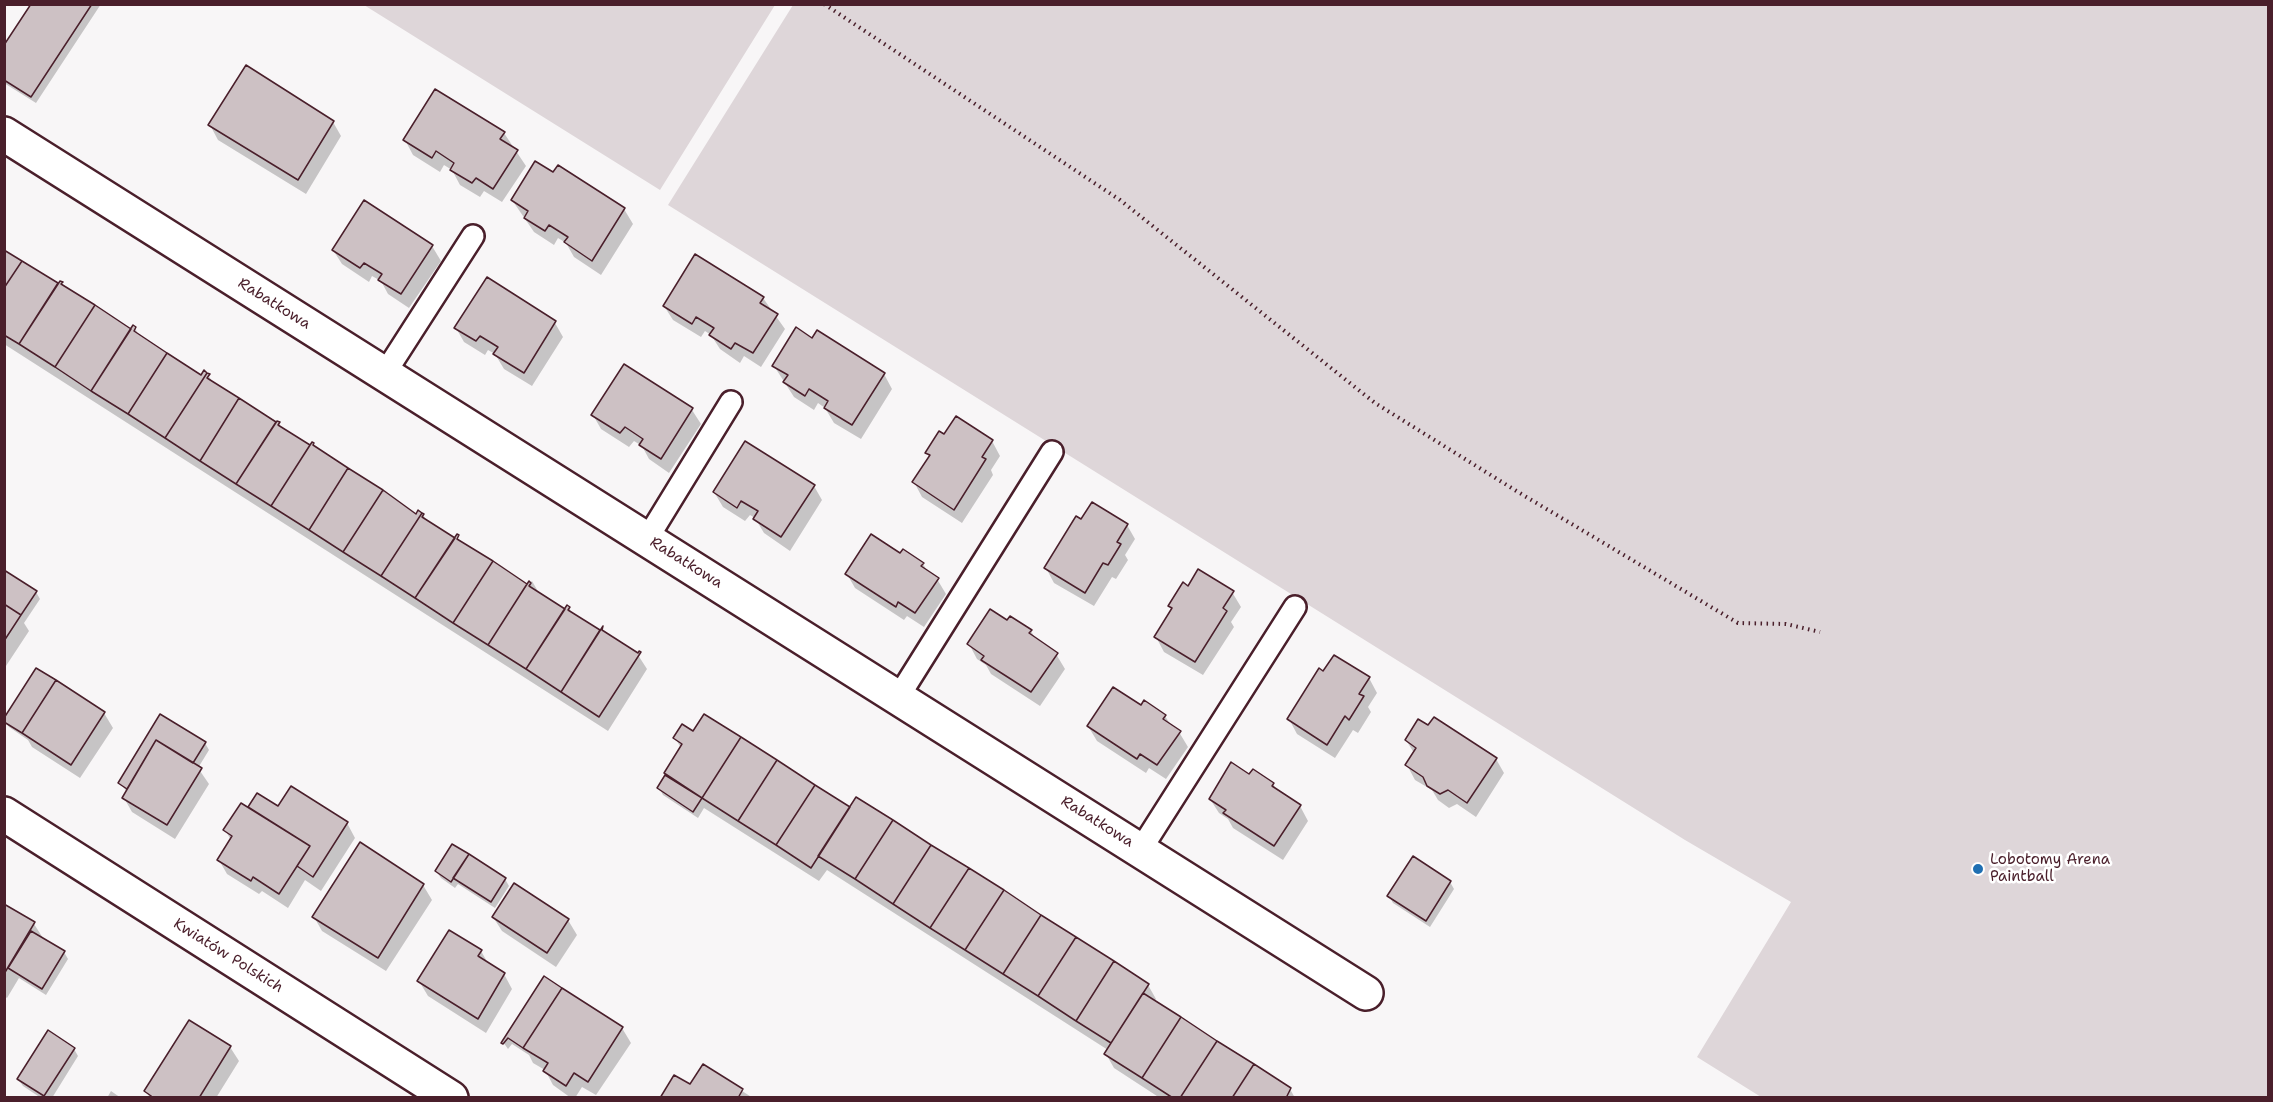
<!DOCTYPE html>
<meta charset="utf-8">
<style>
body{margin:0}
#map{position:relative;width:2273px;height:1102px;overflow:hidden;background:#f8f6f7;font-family:"Shantell Sans",sans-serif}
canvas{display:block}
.frame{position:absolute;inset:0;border:6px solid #4a1f2b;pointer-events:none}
</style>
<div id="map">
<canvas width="2273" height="1102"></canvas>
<div class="frame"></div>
</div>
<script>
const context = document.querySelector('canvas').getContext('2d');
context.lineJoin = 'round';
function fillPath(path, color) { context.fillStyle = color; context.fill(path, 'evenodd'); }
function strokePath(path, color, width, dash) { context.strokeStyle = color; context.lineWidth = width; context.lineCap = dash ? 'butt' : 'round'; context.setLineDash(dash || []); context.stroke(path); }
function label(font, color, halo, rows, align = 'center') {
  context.font = font + ' "Shantell Sans",sans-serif'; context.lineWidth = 5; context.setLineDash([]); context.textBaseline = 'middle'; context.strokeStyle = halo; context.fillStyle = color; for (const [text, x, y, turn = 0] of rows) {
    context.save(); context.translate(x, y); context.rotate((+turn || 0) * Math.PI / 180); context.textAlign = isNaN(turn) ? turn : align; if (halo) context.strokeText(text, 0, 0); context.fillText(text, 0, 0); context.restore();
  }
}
fillPath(new Path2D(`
 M364,5H775L660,190Z
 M793,5H2268V1097H1761L1697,1057L1791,902L1685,840L668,205Z`), '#ded6d9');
fillPath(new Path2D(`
 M33,4H101L36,103L4,83V47Z
 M333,122L341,136L306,194L218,140L210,125Z
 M504,133L526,166L502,202L484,191L480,197L460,185L452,170L444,165L440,172L413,155L405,140Z
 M558,167L624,209L633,224L601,275L574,257L566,243L558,238L554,245L534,232L512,200L553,174Z
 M432,246L441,261L409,308L388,294L381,281L372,276L369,282L342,264L333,250Z
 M4,252L58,286L61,283L64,288L131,331L135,328L139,336L202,377L208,375L214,384L279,423L282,430L417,516L423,515L427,521L528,585L532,581L539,593L566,611L569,608L573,615L638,655L647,669L608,731L4,344Z
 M763,298L785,329L761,367L744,356L740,363L720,349L711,335L705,331L701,337L673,320L664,306Z
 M555,323L563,337L532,386L504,369L495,354L488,350L485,355L464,342L456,328Z
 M813,340L884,374L892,389L861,439L834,423L825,408L818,403L814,410L794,397L774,366Z
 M625,366L692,410L701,424L669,473L649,459L642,446L634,441L629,447L601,429L593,415Z
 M945,436L992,441L1000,456L991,470L993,475L962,523L922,497L914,482L930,458L927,453Z
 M814,486L822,500L790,551L764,533L755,518L750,515L745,521L723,507L714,492Z
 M1082,522L1127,525L1135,539L1125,555L1128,560L1116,579L1112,577L1094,606L1054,583L1046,568Z
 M900,555L923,564L928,572L937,579L946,594L924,627L907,616L904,620L855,588L847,574Z
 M4,572L36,592L40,599L24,623L29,631L4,669Z
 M1188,588L1232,592L1241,607L1231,622L1234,627L1203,675L1164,652L1156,637L1173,610L1170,606Z
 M1007,622L1031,631L1036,640L1056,654L1065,669L1040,706L991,674L986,665L977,659L969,644Z
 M1369,678L1377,693L1368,707L1371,712L1358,733L1353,730L1335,758L1297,734L1289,719Z
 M1142,708L1165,716L1172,727L1179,732L1188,747L1166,779L1149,768L1146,773L1097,741L1088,726Z
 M104,713L113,728L80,778L32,747L28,740L9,727L4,720Z
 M160,716L205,743L209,750L198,768L209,784L175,839L132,812L124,798L127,792L120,783Z
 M693,733L850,809L1148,985L1156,999L1154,1002L1290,1089L1295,1098H1160L1114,1068L1106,1054L1108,1050L827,870L819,881L704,808L698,818L663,795L659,788L681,748L675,738Z
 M1406,740L1496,759L1504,773L1476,817L1457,804L1449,808L1438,800L1432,790L1415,780L1407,765L1414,753Z
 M1250,776L1273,784L1278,792L1300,806L1308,821L1283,860L1233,828L1228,819L1219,813L1210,799Z
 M258,795L278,808L347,823L355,838L321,891L305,880L288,908L262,891L259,894L227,874L219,860L231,840L225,830L249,809Z
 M360,844L423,885L432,900L386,971L322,931L314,917Z
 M436,871L505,879L509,886L495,908L458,884L455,888L441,878Z
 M1450,882L1454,889L1430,927L1393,903L1389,896Z
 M514,885L568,920L577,935L556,967L502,931L493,917Z
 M4,905L34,924L43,938L64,952L68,959L46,995L19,978L7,998L4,996Z
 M481,951L489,965L504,974L512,989L486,1033L428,996L419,981Z
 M545,978L622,1028L631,1043L596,1095L582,1087L575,1098H571L553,1085L545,1070L533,1063L529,1055L512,1044L508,1049L503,1042Z
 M230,1047L239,1061L216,1098H150L146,1091Z
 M74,1049L78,1056L52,1098H41L23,1086L18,1079Z
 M703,1066L753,1098H661L691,1086Z
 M111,1091L121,1098H107Z`), '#0003');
const building = new Path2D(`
 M31,4H92L31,97L4,80V45Z
 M246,65L334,121L298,180L208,125Z
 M435,89L505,132L500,139L518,150L493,189L476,178L472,183L450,170L454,163L436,151L432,158L403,140Z
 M535,161L553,172L558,165L625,208L592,261L564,242L568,237L549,225L545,231L524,218L528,211L511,200Z
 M364,200L433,245L401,294L378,280L382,274L364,263L360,268L332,250Z
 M4,250L22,261L4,288Z
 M695,254L764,297L760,303L778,314L753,353L735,343L731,349L709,335L714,328L696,317L692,324L663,306Z
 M22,261L58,283L19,344L4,335V288Z
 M487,277L556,321L524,373L493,354L498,347L480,336L476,341L454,328Z
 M60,281L63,282L61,284L95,305L55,367L19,344Z
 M95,305L131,329L91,391L55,367Z
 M133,325L136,327L134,331L167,353L128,414L91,391Z
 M796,327L812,338L817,330L885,373L852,425L824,408L828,401L809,389L805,396L783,382L788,375L772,366Z
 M167,353L201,375L204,370L207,373L165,438L128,414Z
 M624,364L693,408L661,459L639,445L643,439L625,427L620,433L591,415Z
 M207,373L210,374L207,378L239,398L200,461L165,438Z
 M239,398L276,422L236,484L200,461Z
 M956,416L993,440L982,457L986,459L954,510L912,482L930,455L925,453L939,431L944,434Z
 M277,421L280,422L278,425L310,445L271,506L236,484Z
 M745,441L815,485L781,537L753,519L758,511L741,501L737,508L713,492Z
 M312,442L314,443L313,445L348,468L309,530L271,506Z
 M348,468L383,490L343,552L309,530Z
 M383,490L416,514L418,510L422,513L381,576L343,552Z
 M1092,502L1128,524L1117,542L1121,544L1108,565L1103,563L1085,593L1044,568L1076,516L1081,519Z
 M422,513L424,514L422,517L455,538L415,598L381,576Z
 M457,534L459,535L457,539L493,561L453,623L415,598Z
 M871,534L900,553L903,549L924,563L921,566L939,578L915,613L898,602L896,607L845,574Z
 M493,561L527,584L488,645L453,623Z
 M1198,569L1234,591L1223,608L1227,611L1195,662L1154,637L1172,608L1168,606L1183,582L1188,586Z
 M4,570L37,591L21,615L4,604Z
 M529,581L531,583L529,586L565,609L526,669L488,645Z
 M4,604L21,615L4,641Z
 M567,605L570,607L568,610L600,630L561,692L526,669Z
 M990,609L1007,620L1010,616L1032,630L1029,633L1058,653L1031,692L981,660L984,656L967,644Z
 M603,626L602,630L638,653L639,651L641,652L599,717L561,692Z
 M1334,655L1370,677L1359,694L1364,696L1349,720L1345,716L1327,745L1287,719L1319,668L1323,671Z
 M36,668L56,680L22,733L4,722V718Z
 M56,680L105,712L71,765L22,733Z
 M1113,687L1141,705L1144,700L1166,715L1163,719L1181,731L1157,765L1140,754L1137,759L1087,726Z
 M160,714L206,742L193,763L156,740L127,789L118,783Z
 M704,714L741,737L702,798L664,773L682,744L673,738L682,724L693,731Z
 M1434,717L1497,758L1467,803L1448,790L1440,794L1427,786L1423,777L1405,765L1416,748L1405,740L1418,719L1428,725Z
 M741,737L777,760L738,821L702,798Z
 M156,740L202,768L167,825L122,798Z
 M777,760L815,785L776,845L738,821Z
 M1231,762L1249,774L1253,769L1274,783L1272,786L1301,805L1274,846L1223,813L1226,810L1209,799Z
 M665,775L702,798L693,812L657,788Z
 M815,785L850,807L811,868L776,845Z
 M291,786L348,822L313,877L297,866L310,846L248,807L257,793L278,806Z
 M856,797L893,820L855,879L818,856Z
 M241,803L310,846L279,894L253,877L251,881L217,860L232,836L223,830Z
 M893,820L931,845L893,904L855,879Z
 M360,842L424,884L378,958L312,917Z
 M452,844L469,854L451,882L435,871Z
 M931,845L969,868L930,928L893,904Z
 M469,854L506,878L491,902L453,878Z
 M1413,856L1451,881L1426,921L1387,896Z
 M969,868L1004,890L965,950L930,928Z
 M514,883L569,919L547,953L492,917Z
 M1004,890L1041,915L1003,974L965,950Z
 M4,904L35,922L4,974Z
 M1041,915L1076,937L1038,996L1003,974Z
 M449,930L482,950L478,956L505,973L478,1019L417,981Z
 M31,931L65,951L42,989L8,968Z
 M1076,937L1114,961L1076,1021L1038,996Z
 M1114,961L1149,984L1111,1043L1076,1021Z
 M544,976L562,988L523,1048L508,1038L503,1044L501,1043Z
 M562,988L623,1027L588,1082L574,1073L566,1086L543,1071L548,1063L523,1048Z
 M1143,993L1181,1017L1142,1078L1104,1054Z
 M1181,1017L1217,1041L1180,1098H1173L1142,1078Z
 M189,1020L231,1046L199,1098H154L144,1091Z
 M48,1030L75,1048L44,1096L17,1079Z
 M1217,1041L1254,1064L1232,1098H1180Z
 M703,1064L743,1089L738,1098H660L674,1075L690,1084Z
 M1254,1064L1291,1088L1286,1098H1232Z`);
fillPath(building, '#cdc1c4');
strokePath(building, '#4a1f2b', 1.5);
const service = new Path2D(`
 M385,373L473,236
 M647,539L731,402
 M899,696L1052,452
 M1141,849L1295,607`);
const minor = new Path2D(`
 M4,134L1366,993
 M4,814L451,1098`);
strokePath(service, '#4a1f2b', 26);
strokePath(minor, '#4a1f2b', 38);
strokePath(new Path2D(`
 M824,4L1120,200L1375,403L1518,492L1738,623L1786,624L1820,632`), '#4a1f2b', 4, [1.5, 4.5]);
strokePath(service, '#fff', 21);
strokePath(minor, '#fff', 33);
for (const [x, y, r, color] of [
 [1978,869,6,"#1f6fb2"]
]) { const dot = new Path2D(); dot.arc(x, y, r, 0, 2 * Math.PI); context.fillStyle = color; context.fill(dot); strokePath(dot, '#fff', 2); }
label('15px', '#4a1f2b', '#fff', [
 ["Rabatkowa",274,304,32],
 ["Rabatkowa",686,563,32],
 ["Rabatkowa",1097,822,32],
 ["Kwiatów Polskich",228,956,32]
]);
label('15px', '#4a1f2b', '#fff', [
 ["Lobotomy Arena",1990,860],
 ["Paintball",1990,877]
], 'left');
</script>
